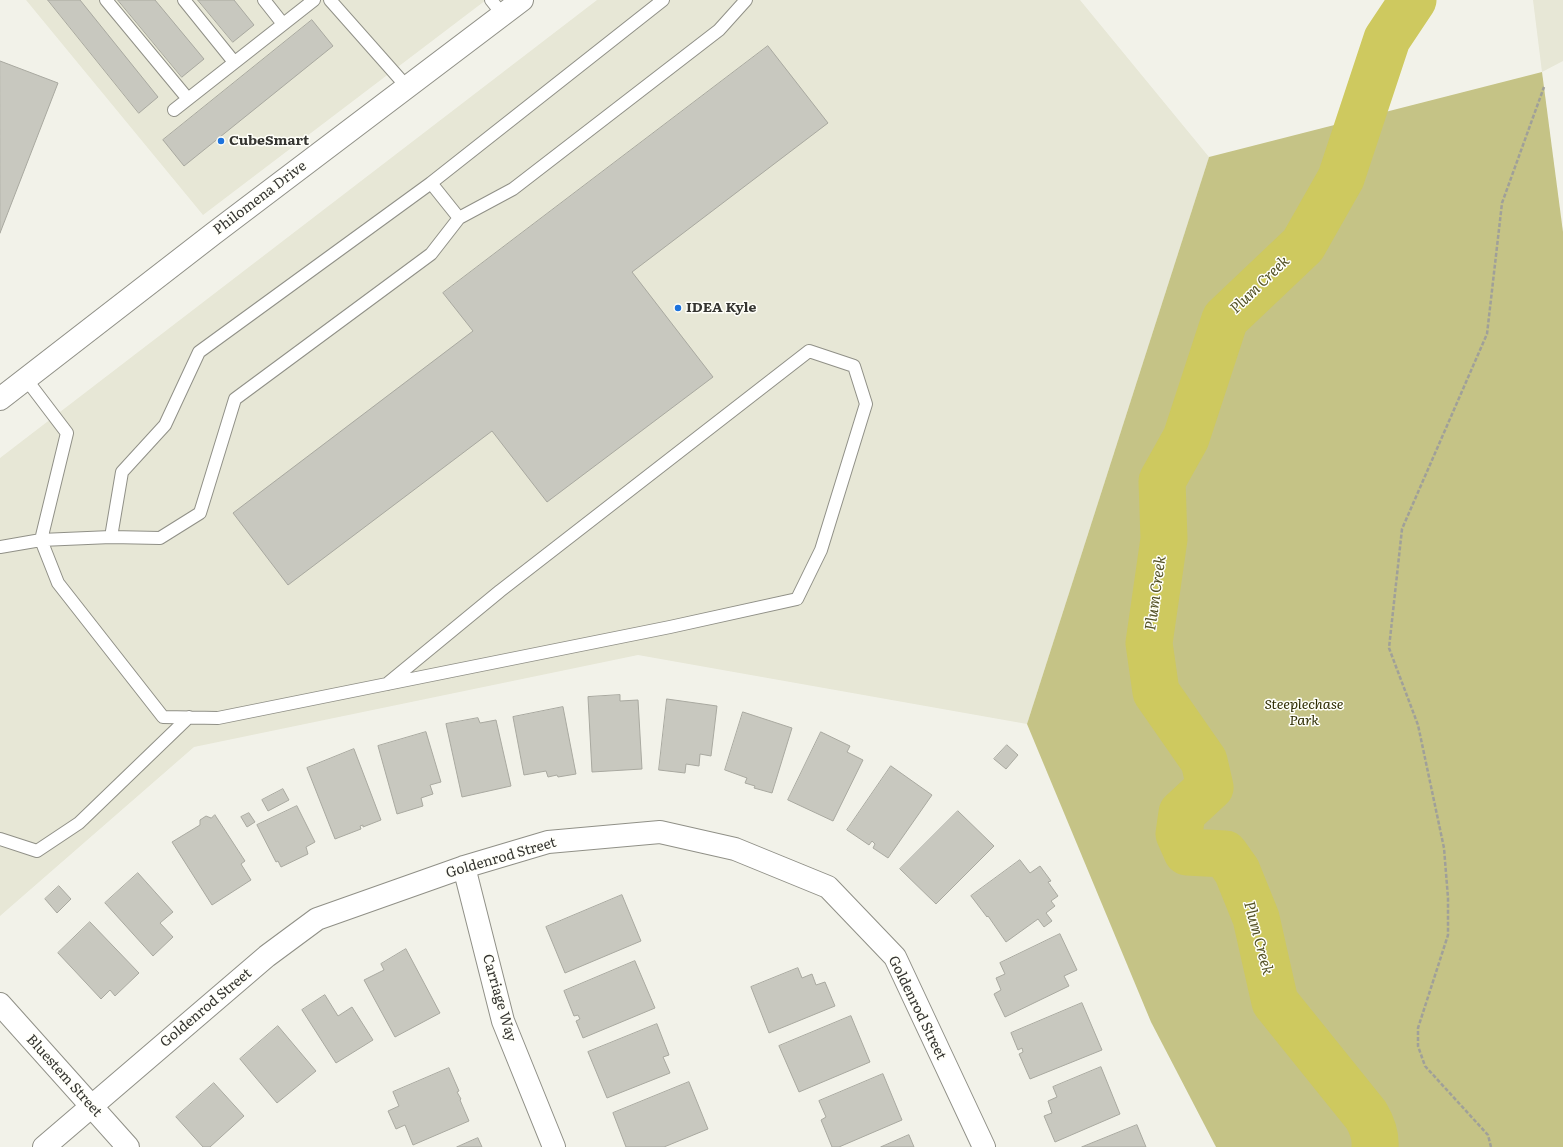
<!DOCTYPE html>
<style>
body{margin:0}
canvas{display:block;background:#f2f2e9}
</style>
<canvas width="1563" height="1147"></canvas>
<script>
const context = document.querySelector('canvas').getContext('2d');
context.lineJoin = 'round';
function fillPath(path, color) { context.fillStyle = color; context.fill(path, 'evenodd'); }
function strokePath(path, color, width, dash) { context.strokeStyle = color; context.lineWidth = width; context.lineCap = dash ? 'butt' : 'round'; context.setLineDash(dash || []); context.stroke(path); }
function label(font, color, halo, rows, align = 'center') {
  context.font = font + ' Literata,serif'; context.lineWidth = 3; context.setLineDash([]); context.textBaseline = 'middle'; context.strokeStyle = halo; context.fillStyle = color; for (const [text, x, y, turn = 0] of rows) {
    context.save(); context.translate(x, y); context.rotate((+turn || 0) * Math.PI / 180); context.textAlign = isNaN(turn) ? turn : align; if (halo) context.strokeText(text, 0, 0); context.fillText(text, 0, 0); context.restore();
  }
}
fillPath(new Path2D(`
 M26,0H486L203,215Z
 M597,0H1080L1209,157L1027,724L638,655L194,747L0,916V458Z
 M1533,0H1563V61L1542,72Z`), '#e7e7d6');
fillPath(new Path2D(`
 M1542,72L1563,232V1147H1216L1151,1022L1027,724L1209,157Z`), '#c5c386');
strokePath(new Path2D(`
 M1375,1147C1376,1135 1372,1125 1366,1115L1275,1002L1256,918L1237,871L1225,854L1187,852L1179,834L1182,813L1210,787L1204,761L1156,692L1149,643L1164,539L1162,481L1186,438L1225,319L1303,245L1341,178L1387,39L1413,0`), '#cec95f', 47);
const building = new Path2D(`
 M48,0H80L158,97L139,113Z
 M118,0H155L204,59L182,77Z
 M198,0H234L254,25L233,42Z
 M312,20L333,46L184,166L163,140Z
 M768,46L828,123L632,272L713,377L547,502L492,431L288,585L233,513L473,331L443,293Z
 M0,61L58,83L0,233Z
 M620,695V701L638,700L642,769L592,772L588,697Z
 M667,699L717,706L711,756L700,754L699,766L686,764L685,773L659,770Z
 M563,707L576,774L558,777L557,775L548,777L546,771L524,775L513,717Z
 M743,712L792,728L772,793L754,788L755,786L745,783L747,778L725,770Z
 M478,718L480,723L496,720L511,786L462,797L446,724Z
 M426,732L441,782L430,785L433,794L421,798L423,806L397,814L378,746Z
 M821,732L850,746L847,752L863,760L833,821L788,800Z
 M1007,745L1018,755L1006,769L994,759Z
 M354,749L381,820L363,827V825L360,826L361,829L335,839L307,768Z
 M891,766L932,795L888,858L873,848L875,844L872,841L869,845L847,830Z
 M283,789L289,800L268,811L262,800Z
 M297,806L315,842L306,847L308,854L281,867L278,861L276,862L257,825Z
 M958,811L994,846L936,904L900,869Z
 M249,813L255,822L247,827L241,817Z
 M215,815L245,861L241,864L251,880L212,905L172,842L200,825V820L206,816L211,818Z
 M1020,860L1030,873L1040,866L1051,881L1048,882L1058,896L1051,901L1055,906L1046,913L1052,921L1044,927L1038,919L1006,942L988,916L987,917L971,896Z
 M138,873L173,912L160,923L173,937L153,956L105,903Z
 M59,886L71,899L57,913L45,899Z
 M622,895L641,941L565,973L546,927Z
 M90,922L139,973L115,996L110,990L101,999L58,953Z
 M1060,934L1077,970L1064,976L1069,986L1005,1017L994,994L1001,990L996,978L1005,974L1000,963Z
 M406,949L440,1013L395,1037L364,980L384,970L381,964Z
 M635,961L655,1008L583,1038L576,1021L580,1019L578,1015L574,1016L564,991Z
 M798,968L802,978L812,974L816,985L825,982L835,1006L769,1033L751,987Z
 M325,995L338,1016L352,1007L373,1040L336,1063L302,1010Z
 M1082,1003L1102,1050L1030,1079L1019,1054L1023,1052L1022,1048L1018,1050L1011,1033Z
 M851,1016L870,1062L799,1092L779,1046Z
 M657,1024L669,1055L663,1057L670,1073L607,1098L588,1052Z
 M278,1026L316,1071L277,1103L240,1059Z
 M1101,1067L1120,1114L1055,1142L1044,1116L1052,1113L1048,1101L1057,1097L1053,1087Z
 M449,1068L459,1091L457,1092L461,1099L460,1100L469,1121L413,1145L405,1125L396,1129L388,1111L399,1106L393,1092Z
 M883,1074L902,1120L839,1147H832L821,1120L826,1117L819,1101Z
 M689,1082L708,1129L664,1147H626L613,1113Z
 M214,1083L244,1116L210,1147H203L176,1117Z
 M1137,1125L1146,1147H1082Z
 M909,1135L914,1147H881Z
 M478,1138L482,1147H457Z`);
fillPath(building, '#c8c8bf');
strokePath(building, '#a9a9a0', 1);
const service = new Path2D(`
 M106,0L188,99
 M184,0L234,62
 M264,0L283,24
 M330,0L407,87
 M491,0L503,15
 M174,110L314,0
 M431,183L663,0
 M26,379L67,433L41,540L111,537L122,472L165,425L199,352L431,183L459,218L513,189L719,30L746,0
 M111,537L160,538L200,513L235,399L431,254L459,218
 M0,547L41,540L58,583L163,717L218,718L670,627L797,599L821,550L866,404L854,366L809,351L500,591L387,684
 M0,839L37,851L79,823L189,717`);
const minor = new Path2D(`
 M464,867L503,1021L554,1147
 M0,1004L128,1147
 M44,1147L267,956L317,919L464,867L548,842L660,832L735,849L828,887L895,957L984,1147`);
const tertiary = new Path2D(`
 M0,399L213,234L522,0`);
strokePath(service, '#909087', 14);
strokePath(minor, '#909087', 24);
strokePath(tertiary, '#909087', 24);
strokePath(new Path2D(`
 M1491,1147L1488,1135L1425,1066L1418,1046V1028L1448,935V898L1444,848L1418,725L1389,648L1402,529L1487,334L1502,203L1544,87`), '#a0a099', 2.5, [4, 2]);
strokePath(service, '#fff', 12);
strokePath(minor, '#fff', 22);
strokePath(tertiary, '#fff', 22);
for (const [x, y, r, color] of [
 [221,141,4,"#1d73dd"],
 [678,308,4,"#1d73dd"]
]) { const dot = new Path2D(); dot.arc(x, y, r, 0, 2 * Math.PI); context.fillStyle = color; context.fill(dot); strokePath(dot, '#fffff9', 1.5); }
label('bold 14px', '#343430', '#fffff9', [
 ["CubeSmart",229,141],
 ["IDEA Kyle",686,308]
], 'left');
label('14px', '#343430', '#fffff9', [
 ["Philomena Drive",260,198,-37],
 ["Goldenrod Street",501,858,-16],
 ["Carriage Way",499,998,74],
 ["Goldenrod Street",206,1008,-40],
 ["Goldenrod Street",917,1008,64],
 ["Bluestem Street",64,1076,48]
]);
label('italic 14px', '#2d2b00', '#fffff9', [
 ["Steeplechase",1304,705],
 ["Park",1304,721]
]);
label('italic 15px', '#525024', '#fffff9', [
 ["Plum Creek",1260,285,-44],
 ["Plum Creek",1156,593,-82],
 ["Plum Creek",1258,938,75]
]);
</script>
